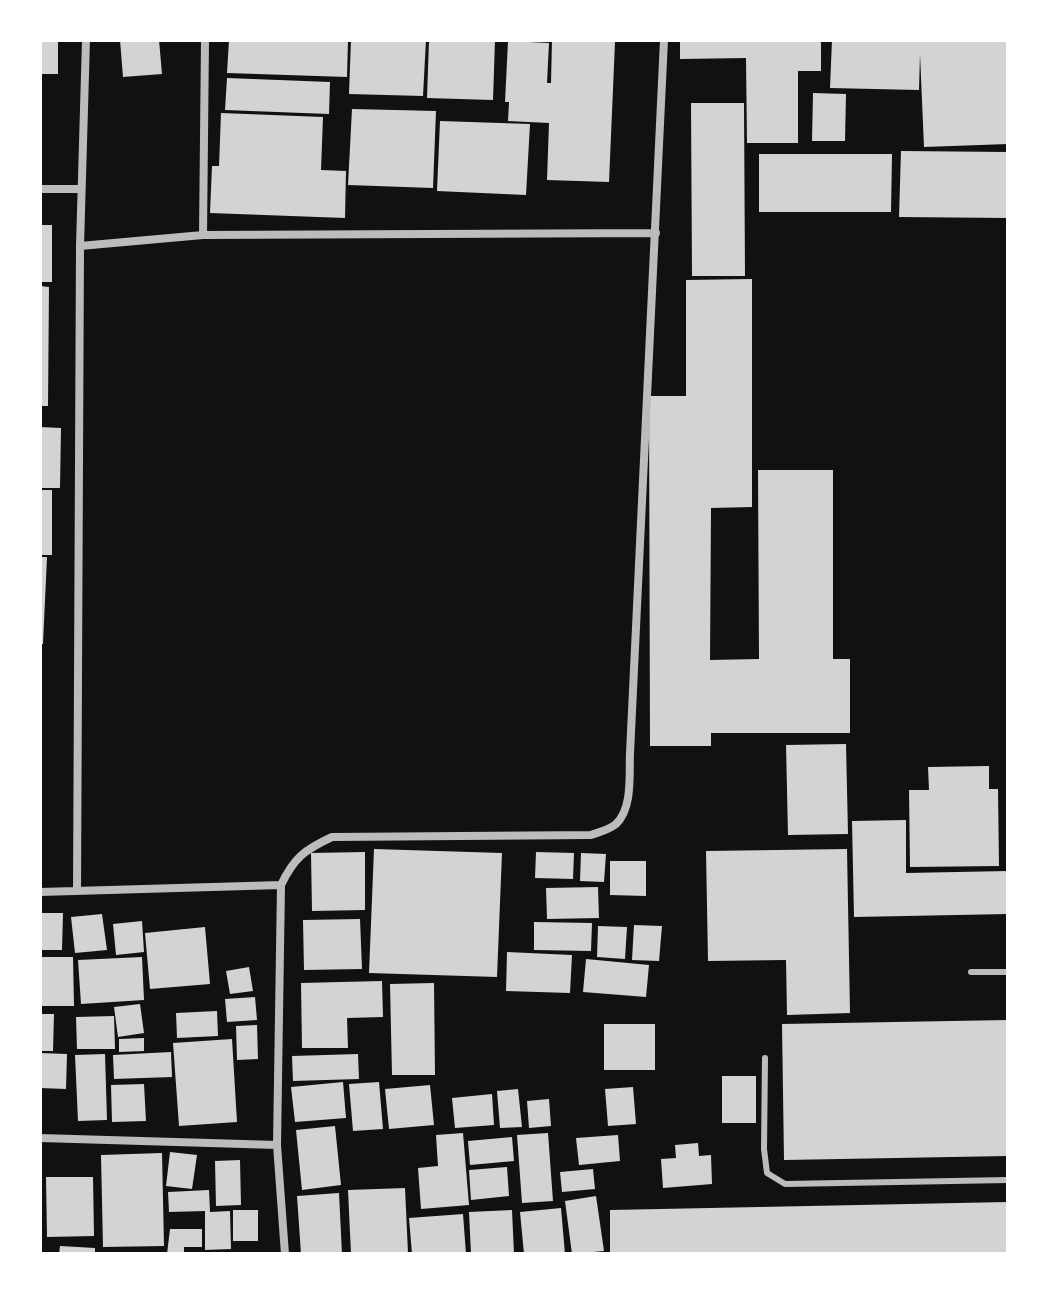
<!DOCTYPE html>
<style>
body{margin:0}
#map{position:relative;width:1048px;height:1294px;overflow:hidden;background:#111;font-family:Literata,serif}
canvas{display:block}
.frame{position:absolute;inset:0;border:42px solid #fff;pointer-events:none}
</style>
<div id="map">
<canvas width="1048" height="1294"></canvas>
<div class="frame"></div>
</div>
<script>
const context = document.querySelector('canvas').getContext('2d');
context.lineJoin = 'round';
function fillPath(path, color) { context.fillStyle = color; context.fill(path, 'evenodd'); }
function strokePath(path, color, width, dash) { context.strokeStyle = color; context.lineWidth = width; context.lineCap = dash ? 'butt' : 'round'; context.setLineDash(dash || []); context.stroke(path); }
fillPath(new Path2D(`
 M40,40H58V74H40Z
 M120,40H159L162,74L123,77Z
 M229,40H348L347,77L227,73Z
 M351,40H426L423,96L349,94Z
 M429,40H495L493,100L427,98Z
 M552,40L615,42L609,182L547,180L549,123L508,121L509,102H505L508,41L549,43L547,83H551Z
 M680,40H821V71H798V143H747L746,58L680,59Z
 M832,40H1008V144L924,147L920,54L919,90L830,88Z
 M227,78L330,82L329,114L225,110Z
 M813,93L846,94L845,141H812Z
 M691,103H744L745,276H692Z
 M352,109L436,111L433,188L348,185Z
 M221,113L323,117L321,170L346,171L345,218L210,213L212,166H219Z
 M440,121L530,124L526,195L437,191Z
 M901,151L1008,152V218L899,217Z
 M759,154H892L891,212H759Z
 M40,225H52V282H40Z
 M752,279V507L711,508L710,660L759,659L758,470H833V659H850V733H711V746H650L649,396H686V280Z
 M40,286L49,287L48,406H40Z
 M40,427L61,428L60,488H40Z
 M40,490H52V555H40Z
 M40,557H47L43,644H40Z
 M846,744L848,834L788,835L786,745Z
 M989,766V789H998L999,866L910,867L909,790H929L928,767Z
 M906,820V873L1008,871V914L854,917L852,821Z
 M374,849L502,853L497,977L369,973Z
 M847,849L850,1013L787,1015L786,960L708,961L706,851Z
 M365,852V910L312,911L311,853Z
 M536,852L574,853L573,879L535,878Z
 M581,853L606,854L604,882L580,881Z
 M610,861H646V896L610,895Z
 M598,887L599,918L547,919L546,888Z
 M40,913H63L62,950H40Z
 M102,914L107,950L75,953L71,917Z
 M360,919L362,969L304,970L303,920Z
 M142,921L144,952L116,955L113,924Z
 M534,922L592,923L591,951L534,950Z
 M634,925L662,926L659,961L632,960Z
 M598,926L627,927L625,959L597,957Z
 M205,927L210,984L150,989L145,933Z
 M507,952L572,955L570,993L506,991Z
 M40,957H73L74,1006H40Z
 M142,957L144,1000L81,1004L78,960Z
 M586,959L649,965L646,997L583,992Z
 M249,967L253,991L230,994L226,971Z
 M382,981L383,1017L347,1018L348,1048H302L301,983Z
 M434,983L435,1075H392L390,984Z
 M255,997L257,1020L227,1022L225,999Z
 M140,1004L144,1033L118,1037L114,1007Z
 M217,1011L218,1036L177,1038L176,1013Z
 M40,1014H54L53,1051H40Z
 M114,1016L115,1049H77L76,1017Z
 M1008,1020V1156L784,1160L782,1024Z
 M604,1024H655V1070H604Z
 M257,1025L258,1059L237,1060L236,1026Z
 M144,1038V1051L119,1052V1039Z
 M232,1039L237,1122L179,1126L173,1043Z
 M171,1052L172,1077L114,1079L113,1055Z
 M40,1053L67,1054L66,1089L40,1088Z
 M105,1054L107,1120L78,1121L75,1055Z
 M358,1054L359,1079L293,1081L292,1056Z
 M722,1076H756V1123H722Z
 M343,1082L346,1118L295,1122L291,1087Z
 M379,1082L383,1129L353,1131L349,1084Z
 M144,1084L146,1121L112,1122L111,1085Z
 M430,1085L434,1125L389,1129L385,1089Z
 M633,1087L636,1124L608,1126L605,1089Z
 M518,1089L522,1127L500,1128L497,1091Z
 M492,1094L494,1125L455,1128L452,1098Z
 M549,1099L551,1126L529,1128L527,1101Z
 M335,1126L341,1185L302,1190L296,1130Z
 M463,1133L469,1205L421,1209L418,1168L438,1166L436,1135Z
 M548,1133L553,1201L522,1203L517,1135Z
 M618,1135L620,1161L579,1165L576,1138Z
 M512,1137L514,1161L470,1165L468,1141Z
 M698,1143L699,1156L711,1155L712,1184L663,1188L661,1159L676,1158L675,1145Z
 M170,1152L197,1155L192,1189L166,1186Z
 M162,1153L164,1246L103,1247L101,1155Z
 M240,1160L241,1205L216,1206L215,1161Z
 M507,1167L509,1196L471,1200L469,1170Z
 M593,1169L595,1189L562,1192L560,1172Z
 M46,1177H93L94,1236L47,1237Z
 M405,1188L408,1253L351,1254L348,1190Z
 M209,1190L210,1212L230,1211L231,1249L205,1250V1211L169,1212L168,1192Z
 M339,1193L342,1254H301L297,1196Z
 M596,1196L604,1251L572,1254L565,1201Z
 M1008,1202V1254H610V1210Z
 M561,1208L565,1254H524L520,1212Z
 M233,1210H258V1241H233Z
 M512,1210L514,1254H471L469,1212Z
 M463,1214L466,1254H412L409,1218Z
 M170,1229H202V1247H184V1254H167Z
 M60,1246L95,1248V1254H59Z`), '#d3d3d3');
strokePath(new Path2D(`
 M971,972H1008
 M765,1058L764,1149L767,1173L785,1184L1008,1180`), '#bcbcbc', 6);
strokePath(new Path2D(`
 M40,189H81
 M203,235L205,40
 M80,246L203,235L656,233
 M77,891L80,246L86,40
 M40,892L281,885
 M40,1138L277,1145
 M285,1254L277,1145L281,885C294,858 304,850 332,837L591,835C599,832 609,830 616,824C633,808 629,774 630,753L664,40`), '#bcbcbc', 8);
</script>
